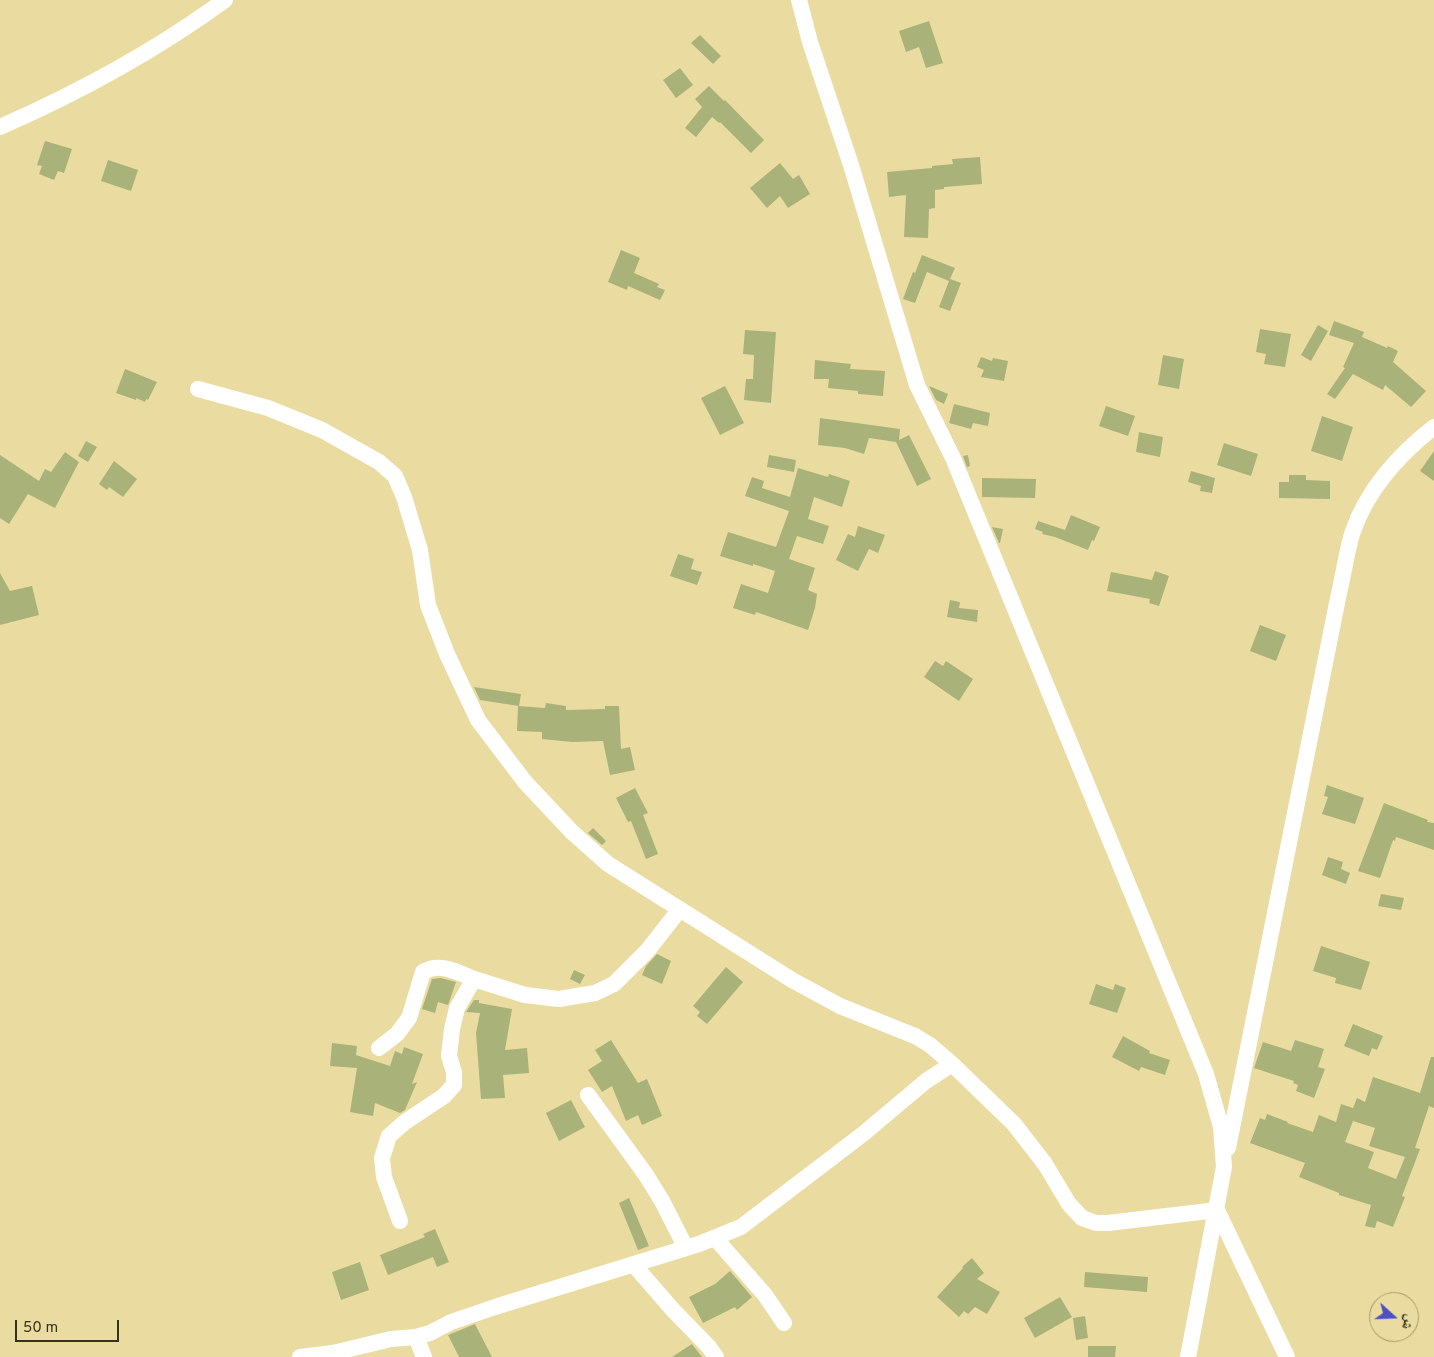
<!DOCTYPE html>
<meta charset="utf-8">
<style>
body{margin:0}
#map{position:relative;width:1434px;height:1357px;overflow:hidden;background:#eadca0;font-family:Overpass,"Noto Naskh Arabic",sans-serif}
canvas{display:block}
.north{position:absolute;left:1369px;top:1292px;width:50px;height:50px;box-sizing:border-box;background:#eadca0;border:1px solid #a2986a;border-radius:50%;rotate:110deg;font-size:14px;font-weight:700;line-height:20px;text-align:center;color:#373119}
.north::after{content:'';display:block;margin:auto;width:18px;height:22px;background:#4c50c6;clip-path:polygon(50% 0,100% 100%,50% 72%,0 100%)}
.scale{position:absolute;left:15px;top:1320px;width:104px;height:22px;box-sizing:border-box;border:2px solid #373119;border-top:0;padding-left:6px;font-size:15px;line-height:18px;white-space:nowrap;color:#373119;-webkit-text-stroke:4px #eadca0;paint-order:stroke}
</style>
<div id="map">
<canvas width="1434" height="1357"></canvas>
<div class="north">ش</div>
<div class="scale">50 m</div>
</div>
<script>
const context = document.querySelector('canvas').getContext('2d');
context.lineJoin = 'round';
function fillPath(path, color) { context.fillStyle = color; context.fill(path, 'evenodd'); }
function strokePath(path, color, width, dash) { context.strokeStyle = color; context.lineWidth = width; context.lineCap = dash ? 'butt' : 'round'; context.setLineDash(dash || []); context.stroke(path); }
fillPath(new Path2D(`
 M929,21L943,63L926,68L919,47L906,52L899,31Z
 M700,35L721,56L713,64L691,43Z
 M680,68L693,85L676,98L663,80Z
 M709,86L724,101L725,100L764,140L751,153L720,122L719,123L712,117L696,137L685,128L702,107L695,99Z
 M45,141L72,149L64,173L58,171L54,180L39,174L42,166L37,165Z
 M980,157L982,184L944,187V189L935,190V208L929,209L928,238L904,237L906,195L889,197L887,172L932,168V166L953,164L952,159Z
 M108,160L138,170L131,191L101,181Z
 M780,163L793,179L799,175L810,194L788,208L780,196L767,208L750,188Z
 M621,250L640,258L634,273L659,284L657,287L665,290L660,300L628,286L627,290L608,282Z
 M922,255L955,268L950,279L961,283L950,311L939,307L949,281L927,272L915,303L903,299L913,272L915,273Z
 M1334,321L1364,332L1362,337L1387,348L1388,346L1398,351L1393,362L1426,391L1411,407L1385,385L1383,390L1353,374L1335,399L1327,394L1345,368L1343,367L1354,343L1329,335Z
 M1318,325L1328,331L1311,361L1301,355Z
 M1260,329L1291,334L1285,367L1264,364L1266,354L1256,352Z
 M745,330L776,332L771,403L744,400L746,379H753L754,355L743,354Z
 M1163,355L1184,359L1179,389L1158,385Z
 M981,357L992,361L993,358L1008,361L1004,381L981,377L984,370L977,367Z
 M815,360L851,364L850,369L885,371L883,396L858,394V391L828,388L829,379H814Z
 M125,369L157,382L148,400L146,399L145,402L136,398V400L116,393Z
 M725,386L744,423L720,435L701,398Z
 M929,386L948,394L944,404L936,400Z
 M954,404L990,413L988,426L973,423L971,429L949,423Z
 M1106,406L1135,416L1128,436L1099,426Z
 M1322,416L1353,427L1342,461L1311,451Z
 M820,418L900,429L899,440L909,435L931,479L917,486L896,442L869,438L864,454L845,448L818,445Z
 M1139,432L1163,437L1160,457L1136,452Z
 M86,441L97,447L88,462L78,456Z
 M1224,443L1258,454L1251,476L1217,465Z
 M1434,451V481L1420,471Z
 M65,452L79,462L55,508L28,494L9,524L0,518V455L39,481L45,469L51,472Z
 M769,455L796,460L794,472L767,467Z
 M968,455L970,466L967,467L963,456Z
 M114,461L137,479L123,497L109,487L107,490L99,484Z
 M798,468L828,477L829,474L850,481L842,507L814,497L808,519L829,526L823,544L797,536L789,559L815,568L808,590L817,594L815,608L808,630L756,612L755,615L733,608L741,584L768,593L775,571L753,564V566L720,556L728,532L776,547L789,511L745,496L752,477L764,481L762,488L790,497Z
 M1191,471L1215,478L1212,493L1200,491L1201,486L1188,482Z
 M1289,475H1306V480L1330,481V499L1279,498V482H1289Z
 M982,478L1036,479L1035,498L982,497Z
 M1071,515L1100,527L1094,541L1092,540L1088,550L1055,537L1042,534L1043,532L1035,529L1038,521L1065,530Z
 M858,526L885,535L878,553L869,549L858,571L836,560L848,534L855,537Z
 M992,527L1003,529L1000,543H999Z
 M678,554L694,559L691,569L702,572L697,585L670,576Z
 M1155,571L1169,576L1159,606L1149,603L1150,599L1107,591L1111,572L1152,580Z
 M0,573L10,591L32,586L39,615L0,625Z
 M950,600L960,602L959,608L978,610L977,622L947,617Z
 M1260,625L1286,635L1276,661L1250,651Z
 M935,661L943,666L946,661L973,679L959,701L924,677Z
 M474,687L521,694L519,706L480,700Z
 M546,703L566,706V710L605,709V706H619L621,749L630,747L635,770L610,775L603,741L572,742L542,739V732L517,731L518,706L545,708Z
 M1327,785L1364,798L1355,824L1322,814L1328,797L1324,796Z
 M635,788L648,813L643,815L658,854L646,859L631,821L628,822L616,798Z
 M1384,803L1428,820L1427,822L1434,823V850L1396,837L1395,841L1393,840L1380,878L1358,871Z
 M593,828L606,841L602,845L588,833Z
 M1328,857L1343,862L1341,869L1350,873L1346,884L1322,875Z
 M1381,894L1404,898L1401,910L1378,906Z
 M1321,946L1370,962L1361,990L1335,983L1336,978L1313,971Z
 M657,954L671,961L662,984L642,975L646,966Z
 M726,967L743,982L707,1024L697,1016L700,1012L693,1006Z
 M574,970L585,975L580,984L570,979Z
 M441,978L456,982L448,1005L438,1002L435,1013L422,1009L432,979Z
 M1096,984L1113,990L1115,984L1126,988L1117,1013L1089,1004Z
 M474,1000H479V1003L512,1009L505,1050L527,1048L529,1073L503,1075L505,1098L481,1099L476,1033L480,1013L466,1012Z
 M1353,1024L1383,1036L1377,1050L1372,1048L1369,1056L1344,1046Z
 M1123,1036L1150,1051L1149,1053L1170,1060L1165,1075L1141,1067L1139,1071L1112,1057Z
 M611,1040L638,1083L647,1079L662,1116L642,1125L638,1115L626,1121L612,1086L602,1092L588,1070L602,1061L595,1050Z
 M1295,1040L1324,1049L1318,1067L1325,1069L1314,1098L1296,1091L1298,1085L1293,1083L1294,1081L1254,1068L1263,1042L1291,1051Z
 M332,1043L357,1046L356,1055L390,1066L395,1051L402,1054L404,1047L423,1054L412,1084L417,1082L405,1110L400,1113L375,1103L373,1116L350,1112L357,1068L330,1066Z
 M1431,1057H1434V1108L1429,1106L1415,1148L1420,1149L1402,1196L1405,1197L1393,1227L1377,1221L1375,1228L1365,1226L1371,1205L1339,1195V1193L1299,1177L1305,1163L1250,1143L1260,1118L1265,1120L1267,1114L1288,1122L1287,1123L1313,1132L1319,1115L1336,1122L1341,1104L1353,1108L1357,1098L1365,1102L1373,1077L1420,1093ZM1353,1121L1375,1128L1369,1146L1405,1157L1396,1179L1368,1168L1374,1152L1345,1142Z
 M571,1100L585,1127L559,1141L546,1113Z
 M629,1198L649,1246L638,1250L619,1203Z
 M435,1229L449,1262L437,1267L433,1257L388,1275L380,1255L425,1237L423,1234Z
 M972,1258L984,1273L977,1279L1000,1292L987,1314L975,1307L968,1314L964,1311L959,1317L937,1297L963,1268L962,1267Z
 M360,1262L369,1290L341,1300L332,1272Z
 M730,1271L752,1297L737,1310L735,1307L703,1323L689,1297L715,1284Z
 M1085,1272L1148,1277L1147,1292L1084,1287Z
 M1060,1297L1072,1317L1035,1338L1024,1318Z
 M1085,1316L1088,1338L1076,1340L1073,1318Z
 M475,1324L492,1357H459L448,1335Z
 M692,1344L702,1357H672Z
 M1088,1346H1116L1115,1357H1088Z`), '#a9b279');
strokePath(new Path2D(`
 M799,0L810,42L851,165L917,385L953,458L1206,1074L1221,1127L1224,1167L1188,1357
 M0,127C80,92 155,51 225,0
 M198,389L268,408L322,430L379,462L395,476L404,497L420,550L428,605L447,654L478,720L525,782L572,832L608,864L792,980L840,1006L915,1036L930,1045L952,1064
 M379,1048L397,1034L409,1018L423,972C440,962 457,972 474,979
 M588,1095L646,1175L662,1201L686,1248
 M1228,1148L1338,598C1343,577 1346,555 1352,534C1366,491 1399,454 1434,427
 M400,1221L384,1177L382,1158L389,1136L405,1122L444,1096L454,1085V1072L449,1056L452,1029L457,1008L474,979L525,995L559,999L595,993L614,984L648,950L680,909
 M715,1238L765,1295L784,1323
 M633,1264L673,1310L709,1347L716,1357
 M416,1337L424,1357
 M300,1357L333,1353L391,1339L416,1337L430,1333L451,1322L498,1306L699,1244L741,1227L863,1134L926,1081L952,1064L1014,1124L1045,1164L1069,1204L1082,1218L1096,1223H1108L1217,1210L1287,1357`), '#fff', 16);
</script>
